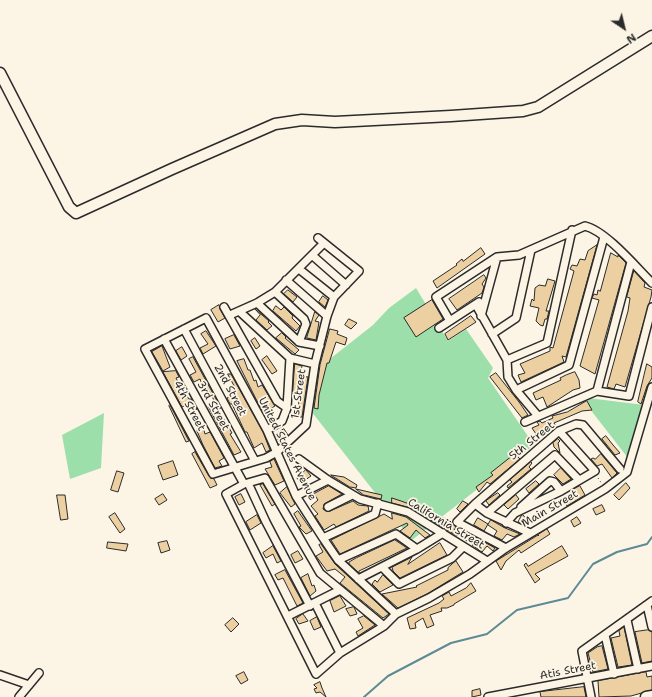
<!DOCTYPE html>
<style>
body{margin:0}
#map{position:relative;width:652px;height:697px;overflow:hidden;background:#fcf5e5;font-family:"Shantell Sans",sans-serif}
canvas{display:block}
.north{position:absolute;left:604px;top:8px;width:40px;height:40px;-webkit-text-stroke:3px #fcf5e5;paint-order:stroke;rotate:145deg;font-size:11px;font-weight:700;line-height:16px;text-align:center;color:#2b2b2b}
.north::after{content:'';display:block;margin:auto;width:14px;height:18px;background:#2b2b2b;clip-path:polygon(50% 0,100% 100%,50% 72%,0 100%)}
</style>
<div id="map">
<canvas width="652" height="697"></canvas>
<div class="north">N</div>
</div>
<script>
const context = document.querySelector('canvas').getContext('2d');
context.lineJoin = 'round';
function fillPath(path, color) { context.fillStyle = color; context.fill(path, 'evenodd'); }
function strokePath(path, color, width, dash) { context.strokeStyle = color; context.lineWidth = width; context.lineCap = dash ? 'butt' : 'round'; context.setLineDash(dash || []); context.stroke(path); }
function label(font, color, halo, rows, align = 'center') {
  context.font = font + ' "Shantell Sans",sans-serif'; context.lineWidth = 3.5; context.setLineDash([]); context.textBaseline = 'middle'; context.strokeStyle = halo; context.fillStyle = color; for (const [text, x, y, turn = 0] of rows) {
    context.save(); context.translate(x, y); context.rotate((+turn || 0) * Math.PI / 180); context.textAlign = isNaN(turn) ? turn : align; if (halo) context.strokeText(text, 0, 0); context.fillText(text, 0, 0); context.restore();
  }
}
fillPath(new Path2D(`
 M416,288L448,341L466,329L493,368L488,378L534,445L412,540L293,388L373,325L389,308Z
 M588,398L644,405L628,458L586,404Z
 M104,413L101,468L70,479L62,435Z`), '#9ddfaa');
strokePath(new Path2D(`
 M364,697L388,676L451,643L487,634L517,610L568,598L593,564L617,552L647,544L652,537`), '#5c8a95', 2);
const building = new Path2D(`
 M597,245L566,357L562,356L564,362L521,382L518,375L525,373L520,364L550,351V347L553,348L574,271L570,269L572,265L577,266L580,259L585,260L588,251Z
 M481,248L485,254L437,288L433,281L457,265L456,264L462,259L463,261Z
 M611,253L618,257V255L626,263L595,374L580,366L599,300L592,298L594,294L597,295L598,290L600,291Z
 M634,271L645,283L644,287L652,290L651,297L625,387L616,384L614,389L607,387L628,311L630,298L627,297Z
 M484,275L486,278L482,284L484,287L482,293L457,310L449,299Z
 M548,279L555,281L546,311H549L547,319H545L543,326L540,325L536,321L539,308L530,306L532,299L534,301L535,288L539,285L545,286Z
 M288,290L297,297L293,302L284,294Z
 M323,296L328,300L325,307L319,302Z
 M432,300L443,319L416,337L404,318Z
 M219,305L220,309L225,318L218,322L211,310Z
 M276,306L281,310L284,307L293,316L292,318L300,326L296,331L273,311Z
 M255,309L269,321L268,322L272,326L267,330L256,320L260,315Z
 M315,312L319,315L315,321L319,322L316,340L307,338Z
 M471,316L476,322L448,340L445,334Z
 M349,319L357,323L351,329L345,325Z
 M330,329L338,331L337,334L347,338L345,345L336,342L329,363H327L319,395L318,409L314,408L320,365Z
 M206,331L216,346L203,354L200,348L208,344L201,334Z
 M282,333L286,337L285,338L299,350L295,354L276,338Z
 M234,335L240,346L230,349L225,339Z
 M255,338L260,346L256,349L251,341Z
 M162,346L170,367L163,371L152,352Z
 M182,347L187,356L181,360L176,351Z
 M267,356L277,371L272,374L262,360Z
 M193,357L221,408L218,409L232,433L230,434L241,452L234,455L208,406L215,402L206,386L203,387L200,379L194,382L190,375L196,372L189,359Z
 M244,359L248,370H250L254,381L256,380L258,387L262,385L275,406L263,413L237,361Z
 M295,364L302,366L300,376L308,377L302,417H297L300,393L293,392Z
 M647,364L652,367V378L647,386L641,404L638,402Z
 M176,371L179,377L176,378L181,388L189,399H191L197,409L194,411L190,403L182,407L163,372Z
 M575,372L579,380L580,388L573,390L547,407L543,397L536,400L533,393L561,380L560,378L566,375Z
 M496,373L519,402L528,415L522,418L490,377Z
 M228,374H231L263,432L270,450L266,452L262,443L254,448L247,432H245L232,404H230L227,398L237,392Z
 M587,401L592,410L582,411L554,423L555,425L536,434L532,428L539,425L537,422L540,421L542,423L553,418L552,416L567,412Z
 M170,405L189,441L186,442L169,406Z
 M203,427L205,434L210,432L224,458L219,461L222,466L215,468L203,445L197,431Z
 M284,429L288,435L280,442L275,435Z
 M606,436L613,445L620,453L615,455L602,439Z
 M558,439L560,441L558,443L560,453L554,447L553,443Z
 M195,452L209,476L214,479L217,485L210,488L192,454Z
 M515,454L520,459L490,484L487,482L479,492L476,487L493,475L491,473Z
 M601,454L617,473L612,478L602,464L597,466L591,459L593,458L595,459Z
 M274,459L284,481L275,485L265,469L272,467L270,462Z
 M173,461L178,475L163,480L158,466Z
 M531,462L532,463L529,467L531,469L508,488L507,486L512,482L510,480Z
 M561,468L571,479L563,484L554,475Z
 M306,470L311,476L301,483L297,478Z
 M117,471L124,473L118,492L111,490Z
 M331,475L344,477L357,485L356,488L350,487Z
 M536,481L539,484L529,493L526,489Z
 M626,483L630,488L619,500L614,495Z
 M263,484L275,504L272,506L260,485Z
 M329,486L342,494L324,504L323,509L326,511H330L353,501L358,505L368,506L369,511L336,527L334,524L324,530L315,516L318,514L311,506L318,500L314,494Z
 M580,486L585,495L567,506L564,500L574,494L572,490Z
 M287,487L295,504L291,507L280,493Z
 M356,489L382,495L381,499L364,495Z
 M498,493L500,495L489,505L486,501Z
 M163,494L167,500L159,505L155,499Z
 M241,494L245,502L239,505L235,497Z
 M57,495H65L68,519L61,520Z
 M516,495L519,499L508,509L504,505Z
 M392,498L401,501L412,505L411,508L392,503Z
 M463,501L468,504L460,512L457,509Z
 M602,505L605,511L596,515L593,509Z
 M413,509L422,511L437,518L438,516L450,521L456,527L454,530L459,533L457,536L431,520L426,513L424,516Z
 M298,511L312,531L306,534L299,527L301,526L294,514Z
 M115,513L125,529L120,533L109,517Z
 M392,513L406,517L430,535L425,538L416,530L410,538L400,531L408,525L407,523L340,554L331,540L384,514L392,519Z
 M257,515L261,523L250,530L246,522Z
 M523,515L528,521L526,526L518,522L521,516Z
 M577,517L581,523L574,527L571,521Z
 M478,518L488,524L484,531L474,525Z
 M491,520L505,528L520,534L514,537L507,534L502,540L494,536L497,531L488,525Z
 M547,529L550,534L521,553L519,550L506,561L501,570L496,561L538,535L539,536L538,535Z
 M466,532L495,548L493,551L487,546L482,552L472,545L476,542L472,538L467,541L462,538Z
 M395,540L407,548L359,571V573L349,564V562L356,558Z
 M167,541L170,550L161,553L158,543Z
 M108,542L128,544L126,551L107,548Z
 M440,543L447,555L400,578L393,571L392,567L412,557L408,564Z
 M321,544L335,564L389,614L383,618L340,583L345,577L335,569L327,571L316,556L323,552L319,545Z
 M273,546L281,561L277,563L273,554L266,558L263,553Z
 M562,546L568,556L535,574L540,579L535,583L524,565L526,563L528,566Z
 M298,551L303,559L295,563L291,555Z
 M456,561L463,572L427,594L398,608L382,594L417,587L416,586L448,570V568Z
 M285,570L303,603L297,606L283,578L278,580L275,575Z
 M308,574L312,586L314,585L316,591L310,596L301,578Z
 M383,575L393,585L380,592L372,584L375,580L377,582Z
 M471,583L476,591L454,604V605L447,608H441L442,611L430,615L434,625L427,628L423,618L415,623L416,628L410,629L407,618L439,603L444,599L442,596L449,592L451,596L466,588Z
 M340,596L346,606L334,612L330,601Z
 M354,607L357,614L350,616L346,609Z
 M303,614L308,621L299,624L296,619Z
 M364,616L375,625L358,636L356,632L363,628L358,619Z
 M317,617L321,627L314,630L310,621Z
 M233,618L239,624L231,632L225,625Z
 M624,627L632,665L618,667L611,638L620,636L619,631Z
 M648,630L652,632V661L642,663L635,632Z
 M602,646L608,669L593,672L588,653L597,647Z
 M244,672L248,680L241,684L236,676Z
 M646,672L647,677L652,676V690L631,696L599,697L598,681Z
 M320,682L322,688L326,697L320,692L316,693L314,689L317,688L314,685Z
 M584,687L586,697H541L540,692Z
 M480,689L481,695L472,697V691Z`);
fillPath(building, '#edd0a1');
strokePath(building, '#2b2b2b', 1);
const street = new Path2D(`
 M318,238L359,271L334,297L327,316L315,364L306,425L277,452L266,458L213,474L145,349L206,318L267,430L296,496L323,538L338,560L396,614
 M313,256L346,285
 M299,269L334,297
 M286,280L327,316
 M275,292L304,319L306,324L299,342
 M257,303L299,342L320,346
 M476,305L507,360L508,377L516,390L538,416
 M224,307L277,401L287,408
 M239,311L290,358L315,364
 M230,315L257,303L275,292L324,243
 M481,316L497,257
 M450,321L436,297L497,257L519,255L585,226C606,231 636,267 652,283
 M439,328L479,302
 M184,329L255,461
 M492,334L516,318L531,250
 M164,339L244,484
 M507,360L547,343L572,230
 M516,390L569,365L604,237
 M597,391L631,262
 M525,422L597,391L629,396L652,307
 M267,430L282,421L287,408L290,358
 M299,459L328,480L360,499L408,512L487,561
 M248,483L266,522L310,606
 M296,496L328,480
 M475,504L487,513L530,533
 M328,507L352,495
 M521,507L550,481L554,482L561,491
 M487,513L555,455L579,480
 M506,523L515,513L561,491L595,471L559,431
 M323,538L375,514L378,503
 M506,548L457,522L475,504L559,431L576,424L583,425L620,469
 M338,560L396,534L417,549
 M382,567L399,584L452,558L463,547
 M358,579L417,549L443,533
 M315,603L340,653
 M647,605L652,627
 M288,616L340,590
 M627,620L638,669
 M384,626L320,573L265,478L244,484L226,494L316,674L340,653L384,626L396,614L429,598L470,574L506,548L605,489L627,472L652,387
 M605,635L614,674
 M0,675L29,685
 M19,697L39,673
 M488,697L652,666
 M591,697L582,651L652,601`);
const secondary = new Path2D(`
 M0,73L69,207L76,213L172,169L275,124L302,120L335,122L451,116L523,111L538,107L652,36
 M646,697L652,696`);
strokePath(street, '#2b2b2b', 10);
strokePath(secondary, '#2b2b2b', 13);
strokePath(new Path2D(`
 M598,478L602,484`), '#2b2b2b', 1, [1, 3]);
strokePath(street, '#fcf5e5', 7);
strokePath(secondary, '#fcf5e5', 10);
label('11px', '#2b2b2b', '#fcf5e5', [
 ["2nd Street",230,390,62],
 ["1st Street",299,394,-82],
 ["4th Street",189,406,62],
 ["3rd Street",213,406,61],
 ["5th Street",532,441,-39],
 ["United States Avenue",287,449,63],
 ["Main Street",550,509,-30],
 ["California Street",446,524,31],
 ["Atis Street",568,671,-11]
]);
</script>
